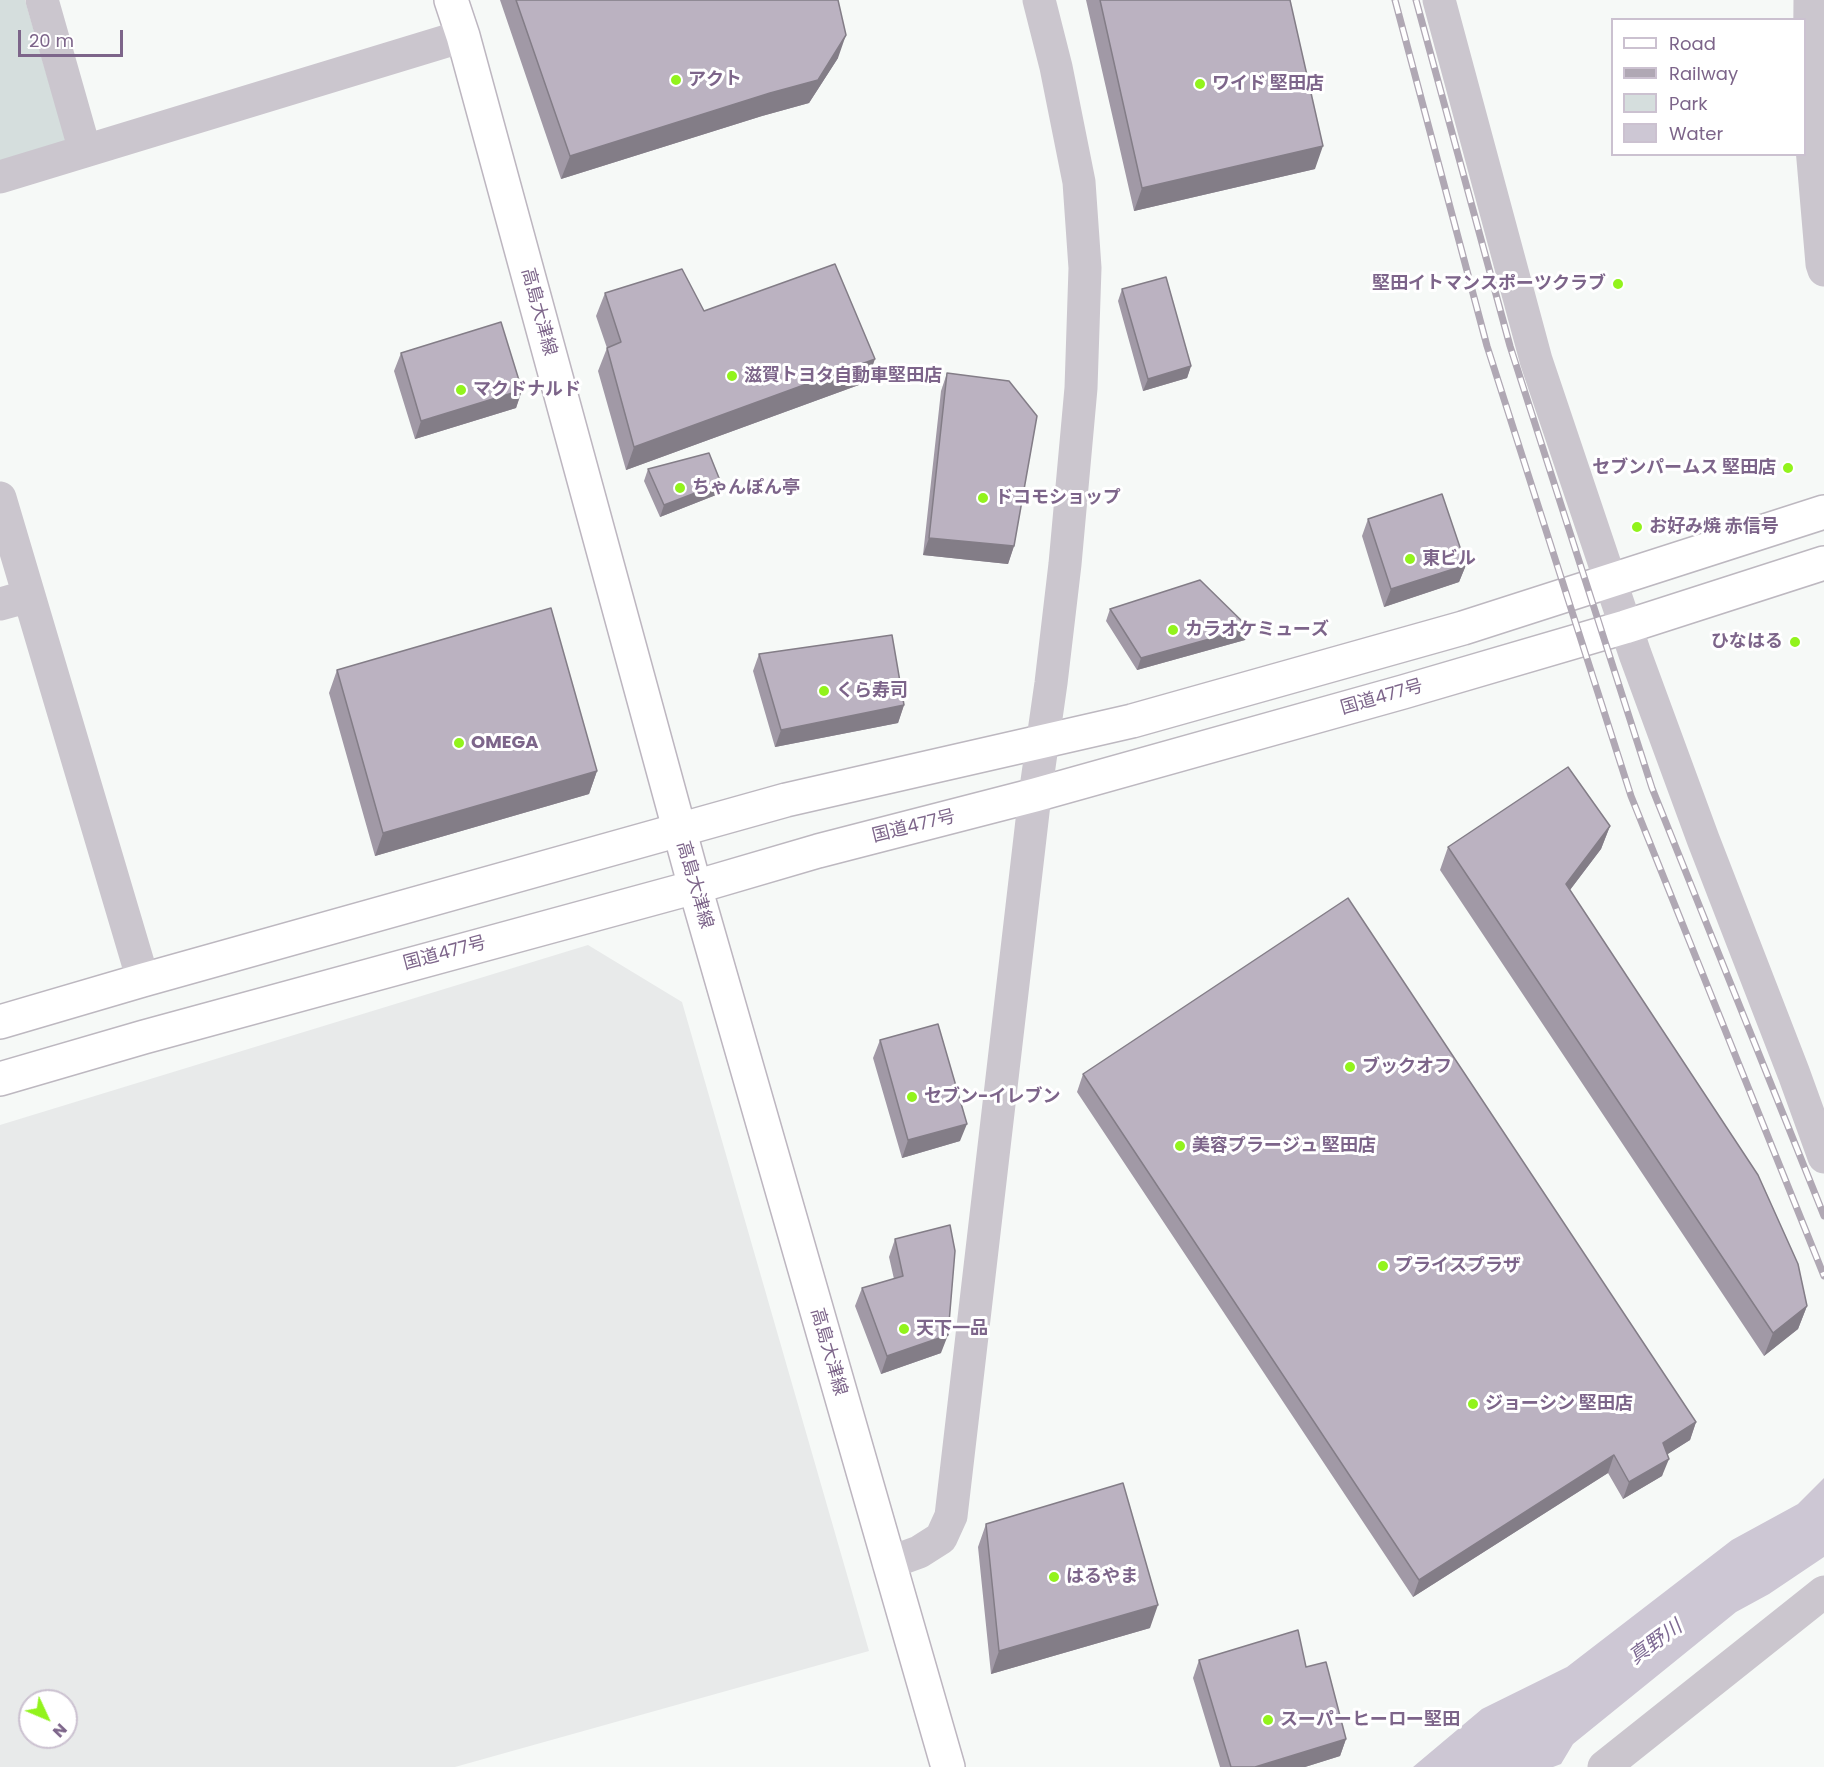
<!DOCTYPE html>
<meta charset="utf-8">
<style>
body{margin:0}
#map{position:relative;width:1824px;height:1767px;overflow:hidden;background:#f6f9f7;font-family:Poppins,sans-serif}
canvas{display:block}
.legend{position:absolute;left:1611px;top:18px;width:195px;height:138px;box-sizing:border-box;background:#fff;border:2px solid #cbc1d0;margin:0;padding:8px 10px;list-style:none;font-size:18px;color:#7d658a}
.legend li{display:flex;align-items:center;gap:12px;height:30px}
.legend b{width:30px;border:2px solid #cbc1d0}
.north{position:absolute;left:18px;top:1689px;width:60px;height:60px;box-sizing:border-box;background:#fff;border:2px solid #cbc1d0;border-radius:50%;rotate:134deg;font-size:16px;font-weight:700;line-height:24px;text-align:center;color:#7d658a}
.north::after{content:'';display:block;margin:auto;width:21px;height:27px;background:#92f31c;clip-path:polygon(50% 0,100% 100%,50% 72%,0 100%)}
.scale{position:absolute;left:18px;top:30px;width:105px;height:27px;box-sizing:border-box;border:3px solid #7d658a;border-top:0;padding-left:8px;font-size:18px;line-height:21px;white-space:nowrap;color:#7d658a;-webkit-text-stroke:4px #fff;paint-order:stroke}
</style>
<div id="map">
<canvas width="1824" height="1767"></canvas>
<ul class="legend">
<li><b style="height:8px;background:#fff"></b>Road</li>
<li><b style="height:8px;background:#b0a8b4"></b>Railway</li>
<li><b style="height:16px;background:#d5dedd"></b>Park</li>
<li><b style="height:16px;background:#cdc7d4"></b>Water</li>
</ul>
<div class="north">N</div>
<div class="scale">20 m</div>
</div>
<script>
const context = document.querySelector('canvas').getContext('2d');
context.lineJoin = 'round';
function fillPath(path, color) { context.fillStyle = color; context.fill(path, 'evenodd'); }
function strokePath(path, color, width, dash) { context.strokeStyle = color; context.lineWidth = width; context.lineCap = dash ? 'butt' : 'round'; context.setLineDash(dash || []); context.stroke(path); }
function label(font, color, halo, rows, align = 'center') {
  context.font = font + ' Poppins,"Noto Sans JP",sans-serif'; context.lineWidth = 6; context.setLineDash([]); context.textBaseline = 'middle'; context.strokeStyle = halo; context.fillStyle = color; for (const [text, x, y, turn = 0] of rows) {
    context.save(); context.translate(x, y); context.rotate((+turn || 0) * Math.PI / 180); context.textAlign = isNaN(turn) ? turn : align; if (halo) context.strokeText(text, 0, 0); context.fillText(text, 0, 0); context.restore();
  }
}
fillPath(new Path2D(`
 M588,945L682,1002L869,1651L455,1767H0V1125ZM30,1701H66V1737H30Z`), '#e8eaea');
fillPath(new Path2D(`
 M0,0H25L70,155L0,177Z`), '#d5dedd');
fillPath(new Path2D(`
 M1824,1478V1557L1769,1594L1736,1612L1573,1744L1561,1764L1553,1767H1413L1482,1709L1567,1667L1732,1540L1798,1504Z`), '#cdc7d4');
const major = new Path2D(`
 M451,0L463,36L695,887L948,1767`);
const highway = new Path2D(`
 M0,1022L143,980L786,800L1132,721L1463,628L1824,512
 M0,1079L144,1037L695,887L818,851L1035,795L1403,692L1625,627L1824,563`);
strokePath(major, '#bdb6c0', 36);
strokePath(highway, '#bdb8c0', 36);
strokePath(new Path2D(`
 M42,0L85,151
 M1439,0L1536,360L1635,654L1703,839L1794,1074L1824,1157
 M1810,0L1809,113L1822,264L1824,270
 M0,177L463,36
 M0,498L143,980
 M0,604L29,596
 M889,1563L919,1552L941,1538L951,1516L1035,795L1051,683L1065,564L1081,388L1085,268L1079,182L1056,67L1039,0
 M1604,1767L1824,1592`), '#cbc6ce', 33);
strokePath(major, '#fff', 33);
strokePath(highway, '#fff', 33);
const rail = new Path2D(`
 M1395,0L1487,346L1631,796L1824,1276
 M1416,0L1510,346L1652,788L1824,1216`);
strokePath(rail, '#b0a8b4', 7);
strokePath(rail, '#fff', 4.5, [14]);
fillPath(new Path2D(`
 M500,0H838V58L809,103L762,116L561,179Z
 M1086,0H1290L1315,169L1134,211Z
 M1122,289L1191,366L1187,378L1143,391L1118,301Z
 M605,293L704,311L867,382L626,470L598,371L607,348L596,316Z
 M401,353L522,390L516,408L415,439L394,371Z
 M947,373L1014,546L1008,564L923,555L941,391Z
 M648,469L716,495L660,517L644,481Z
 M1368,519L1466,565L1459,582L1384,607L1362,536Z
 M1110,609L1249,628L1245,640L1137,670L1106,621Z
 M759,654L904,705L898,723L775,747L753,671Z
 M337,670L597,771L589,794L375,856L329,693Z
 M1610,826L1601,849L1570,890L1807,1306L1798,1329L1764,1356L1440,870L1448,847Z
 M880,1040L960,1141L902,1158L873,1058Z
 M1083,1074L1696,1422L1690,1440L1667,1454L1662,1476L1623,1499L1608,1473L1413,1597L1077,1092Z
 M895,1239L941,1353L881,1374L855,1306L862,1288L894,1279L889,1257Z
 M986,1524L1150,1628L991,1674L978,1547Z
 M1199,1660L1306,1667L1346,1739L1340,1756L1305,1767H1220L1193,1678Z`), '#a199a6');
fillPath(new Path2D(`
 M846,35L838,58L809,103L762,116L561,179L570,156Z
 M1323,146L1315,169L1134,211L1142,188Z
 M875,359L867,382L626,470L634,447Z
 M1191,366L1187,378L1143,391L1148,379Z
 M522,390L516,408L415,439L421,421Z
 M721,483L716,495L660,517L664,505Z
 M929,538L1014,546L1008,564L923,555Z
 M1466,565L1459,582L1384,607L1391,589Z
 M1249,628L1245,640L1137,670L1141,658Z
 M904,705L898,723L775,747L781,730Z
 M597,771L589,794L375,856L383,833Z
 M1610,826L1601,849L1557,907L1566,884Z
 M967,1124L960,1141L902,1158L908,1140Z
 M1807,1306L1798,1329L1764,1356L1773,1333Z
 M948,1335L941,1353L881,1374L887,1356Z
 M1696,1422L1690,1440L1657,1461L1663,1443Z
 M1614,1455L1608,1473L1413,1597L1419,1580Z
 M1669,1459L1662,1476L1623,1499L1629,1482Z
 M1158,1605L1150,1628L991,1674L999,1651Z
 M1346,1739L1340,1756L1305,1767H1255Z`), '#837d87');
const building = new Path2D(`
 M516,0H838L846,35L818,80L770,93L570,156Z
 M1100,0H1290L1323,146L1142,188Z
 M835,264L875,359L634,447L607,348L621,342L605,293L682,269L704,311Z
 M1166,277L1191,366L1148,379L1122,289Z
 M501,322L522,390L421,421L401,353Z
 M947,373L1009,381L1037,416L1014,546L929,538Z
 M709,453L721,483L664,505L648,469Z
 M1442,494L1466,565L1391,589L1368,519Z
 M1200,580L1249,628L1141,658L1110,609Z
 M551,608L597,771L383,833L337,670Z
 M892,635L904,705L781,730L759,654Z
 M1568,767L1610,826L1566,884L1758,1175L1798,1264L1807,1306L1773,1333L1448,847Z
 M1348,898L1696,1422L1663,1443L1669,1459L1629,1482L1614,1455L1419,1580L1083,1074Z
 M938,1024L967,1124L908,1140L880,1040Z
 M950,1225L955,1251L948,1335L887,1356L862,1288L903,1276L895,1239Z
 M1123,1483L1158,1605L999,1651L986,1524Z
 M1298,1630L1306,1667L1326,1662L1346,1739L1255,1767H1231L1199,1660Z`);
fillPath(building, '#bbb2c1');
strokePath(building, '#837d87', 1.5);
for (const [x, y, r, color] of [
 [676,80,6,"#92f31c"],
 [1200,84,6,"#92f31c"],
 [1618,284,6,"#92f31c"],
 [732,376,6,"#92f31c"],
 [461,390,6,"#92f31c"],
 [1788,468,6,"#92f31c"],
 [680,488,6,"#92f31c"],
 [983,498,6,"#92f31c"],
 [1637,527,6,"#92f31c"],
 [1410,559,6,"#92f31c"],
 [1173,630,6,"#92f31c"],
 [1795,642,6,"#92f31c"],
 [824,691,6,"#92f31c"],
 [459,743,6,"#92f31c"],
 [1350,1067,6,"#92f31c"],
 [912,1097,6,"#92f31c"],
 [1180,1146,6,"#92f31c"],
 [1383,1266,6,"#92f31c"],
 [904,1329,6,"#92f31c"],
 [1473,1404,6,"#92f31c"],
 [1054,1577,6,"#92f31c"],
 [1268,1720,6,"#92f31c"]
]) { const dot = new Path2D(); dot.arc(x, y, r, 0, 2 * Math.PI); context.fillStyle = color; context.fill(dot); strokePath(dot, '#fff', 2); }
label('bold 18px', '#7d658a', '#fff', [
 ["アクト",688,80],
 ["ワイド 堅田店",1212,84],
 ["堅田イトマンスポーツクラブ",1606,284,"right"],
 ["滋賀トヨタ自動車堅田店",744,376],
 ["マクドナルド",473,390],
 ["セブンパームス 堅田店",1776,468,"right"],
 ["ちゃんぽん亭",692,488],
 ["ドコモショップ",995,498],
 ["お好み焼 赤信号",1649,527],
 ["東ビル",1422,559],
 ["カラオケミューズ",1185,630],
 ["ひなはる",1783,642,"right"],
 ["くら寿司",836,691],
 ["OMEGA",471,743],
 ["ブックオフ",1362,1067],
 ["セブン-イレブン",924,1097],
 ["美容プラージュ 堅田店",1192,1146],
 ["プライスプラザ",1395,1266],
 ["天下一品",916,1329],
 ["ジョーシン 堅田店",1485,1404],
 ["はるやま",1066,1577],
 ["スーパーヒーロー堅田",1280,1720]
], 'left');
label('18px', '#7d658a', '#fff', [
 ["高島大津線",538,312,75],
 ["国道477号",1382,698,-16],
 ["国道477号",914,827,-14],
 ["高島大津線",694,885,74],
 ["国道477号",445,954,-15],
 ["高島大津線",828,1352,74]
]);
label('italic 20px', '#7f6b94', '#fff', [
 ["真野川",1656,1643,-36]
]);
</script>
